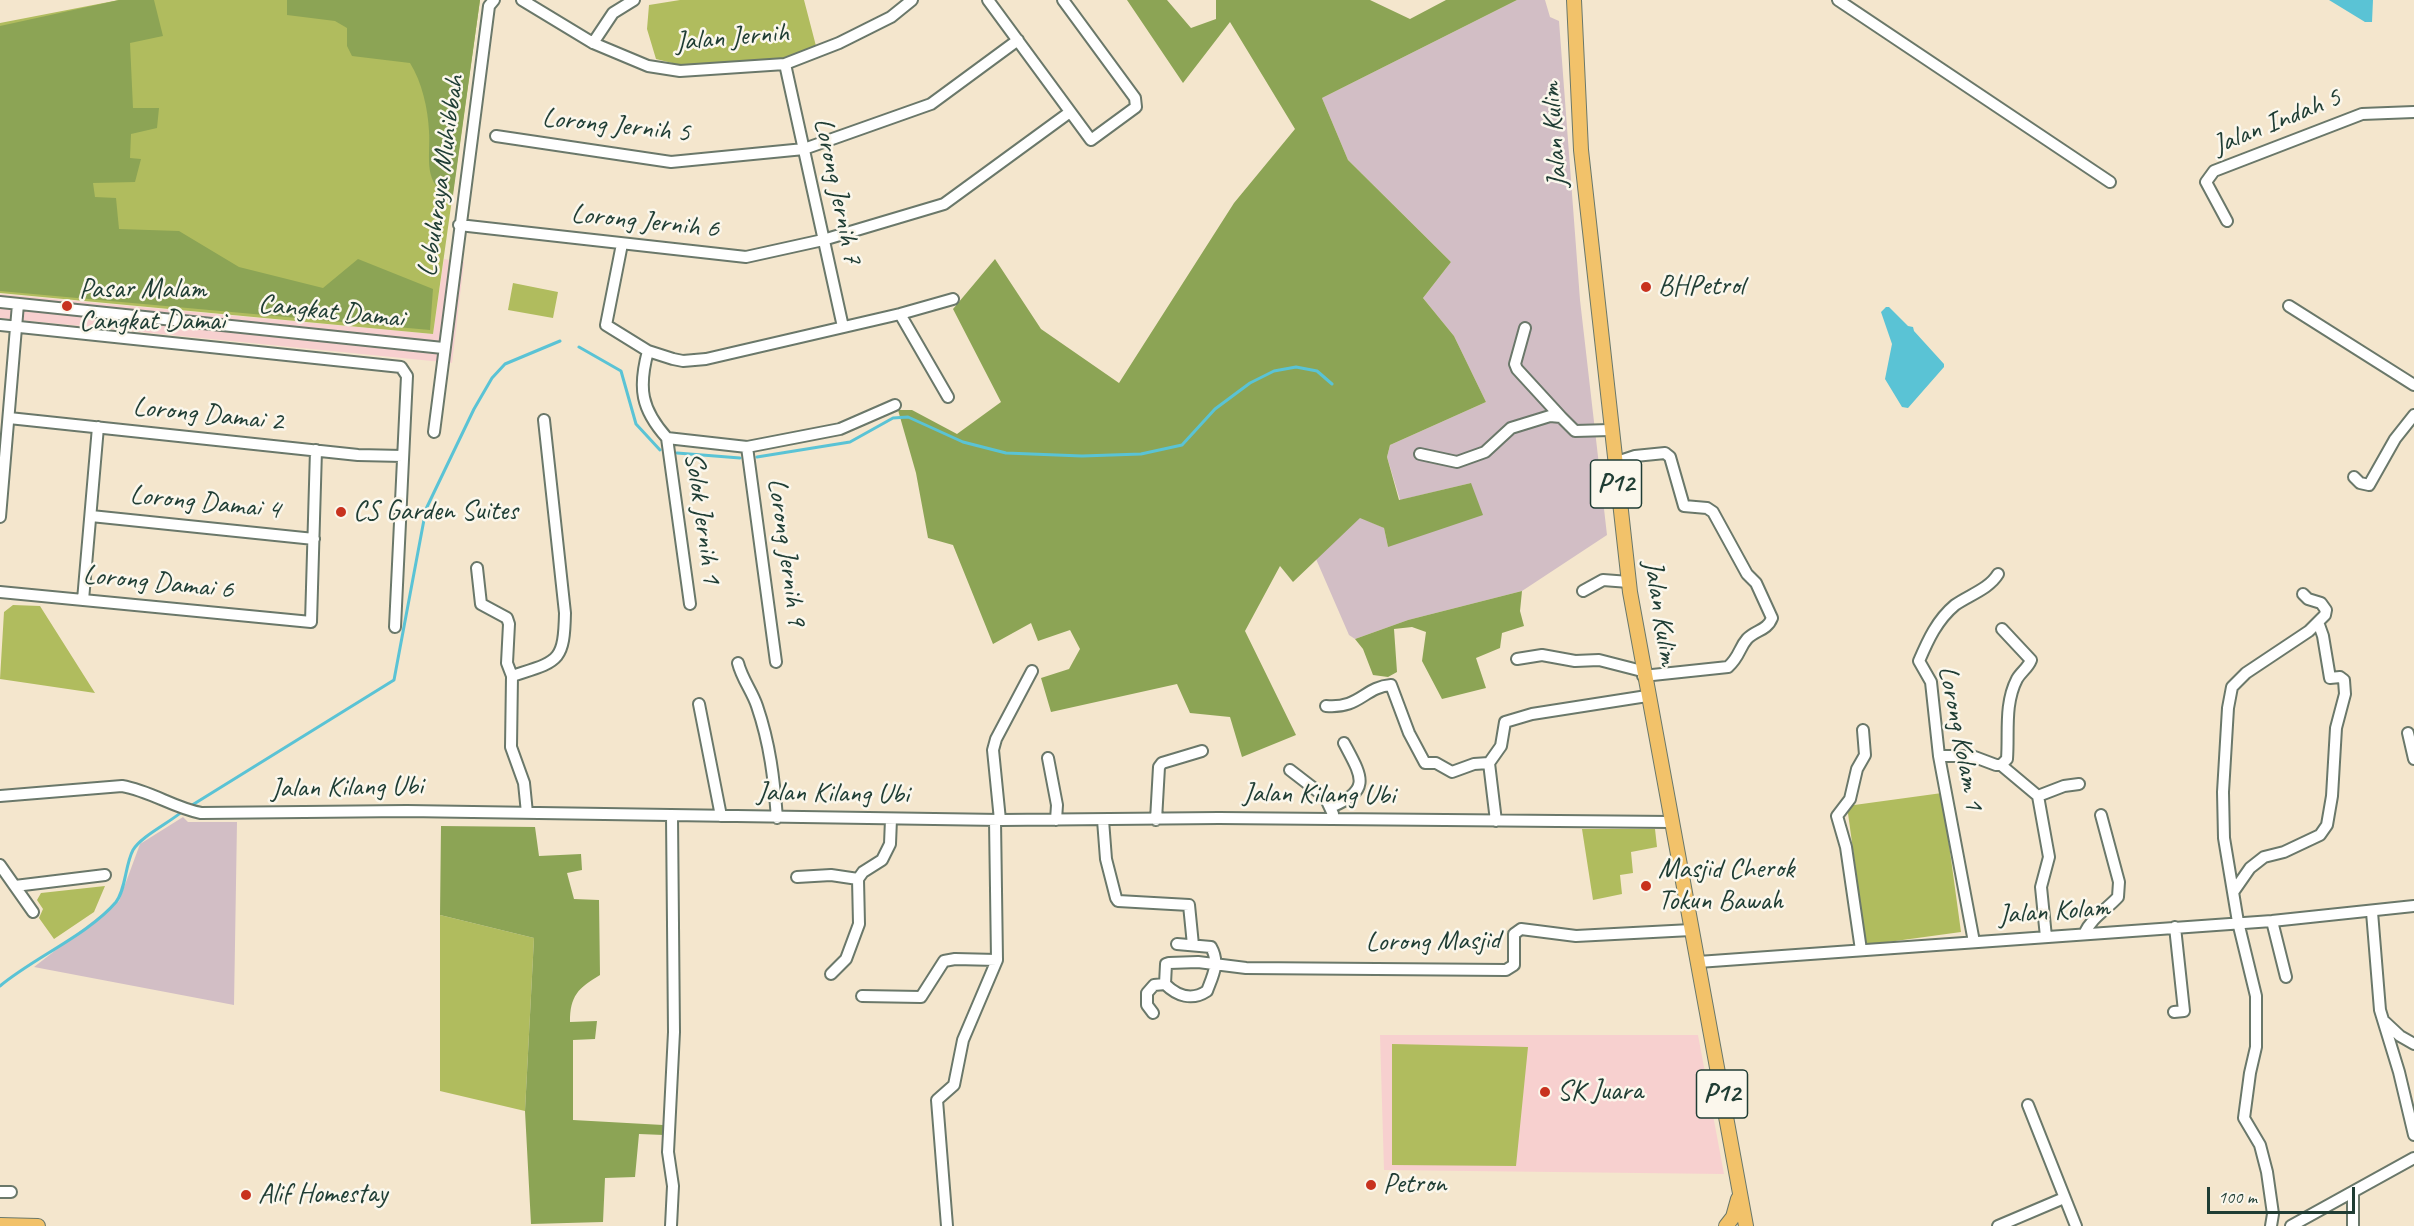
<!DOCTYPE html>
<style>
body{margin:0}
#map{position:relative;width:2414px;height:1226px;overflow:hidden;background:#f4e6cd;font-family:Caveat,sans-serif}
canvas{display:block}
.scale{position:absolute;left:2207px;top:1187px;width:148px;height:27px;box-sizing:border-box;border:3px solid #1f3d34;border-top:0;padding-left:8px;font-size:18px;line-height:21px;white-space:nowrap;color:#1f3d34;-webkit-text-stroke:4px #fbf7ec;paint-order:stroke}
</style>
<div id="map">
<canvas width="2414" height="1226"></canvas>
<div class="scale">100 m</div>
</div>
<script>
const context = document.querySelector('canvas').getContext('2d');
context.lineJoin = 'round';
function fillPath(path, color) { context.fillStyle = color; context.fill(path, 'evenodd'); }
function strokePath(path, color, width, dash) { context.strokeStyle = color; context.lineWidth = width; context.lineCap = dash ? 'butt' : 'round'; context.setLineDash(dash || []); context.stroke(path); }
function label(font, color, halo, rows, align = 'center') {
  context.font = font + ' Caveat,sans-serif'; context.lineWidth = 5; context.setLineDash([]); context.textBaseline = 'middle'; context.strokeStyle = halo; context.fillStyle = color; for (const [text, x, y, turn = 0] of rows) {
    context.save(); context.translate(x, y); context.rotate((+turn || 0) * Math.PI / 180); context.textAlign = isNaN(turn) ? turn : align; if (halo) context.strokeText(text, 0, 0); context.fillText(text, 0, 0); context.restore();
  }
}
fillPath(new Path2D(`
 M444,259L464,262L452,363L0,318V294L433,334Z
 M1380,1035H1698L1724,1174L1384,1170Z`), '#f7d0cf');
fillPath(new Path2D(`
 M1517,0H1545L1550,17L1559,21L1580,300L1607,535L1522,591L1408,620L1355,639L1349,635L1316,559L1360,517L1384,528L1388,547L1471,483L1400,500L1387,457L1390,445L1486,402L1454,336L1423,298L1451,262L1348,160L1322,98Z
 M183,817L188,822H237L234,1005L34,967L119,901L140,844Z`), '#d2bec5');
fillPath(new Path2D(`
 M119,0H480L433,334L0,293V23Z
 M680,0H804L816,46L787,59L684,66L656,59L647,29L649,5Z
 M513,283L558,292L553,318L508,310Z
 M13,605L40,606L95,693L0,679L4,612Z
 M1942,793L1961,932L1866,945L1847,806Z
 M1582,829H1655L1657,847L1631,852L1633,873L1620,875L1622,894L1593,900Z
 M105,886L94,912L54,939L39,918L43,909L37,900L41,893Z
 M440,915L534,938L525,1111L440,1091Z
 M1392,1044L1528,1047L1516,1166L1392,1165Z`), '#b0bc5e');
fillPath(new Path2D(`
 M119,0H154L163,36L130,43L133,108H159L157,128L131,134L130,158L141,159L135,182L93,183L95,197L116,198L119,229L179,231L239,267L323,288L358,259L433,289L430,330L0,291V26Z
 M287,0H480L453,195C421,188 431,155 429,131C428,109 422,82 410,63L352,56L347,46V28L335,21L287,15Z
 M1127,0H1167L1191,28L1216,19V0H1370L1410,19L1446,0H1517L1322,98L1348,160L1451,262L1423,298L1454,336L1486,402L1390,445L1387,457L1399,500L1471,483L1483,515L1388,547L1384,528L1360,518L1293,582L1280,566L1245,631L1296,735L1242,757L1230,717L1190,713L1177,684L1051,712L1041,678L1069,669L1080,649L1070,630L1038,641L1031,623L993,644L953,545L928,538L916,473L898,410H912L957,434L1001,402L953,309L995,259L1041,329L1119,383L1234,203L1295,129L1230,22L1183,83Z
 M1522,591L1520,611L1524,626L1502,633L1500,648L1476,658L1486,688L1442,699L1422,661L1426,632L1412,627L1394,629L1397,672L1388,677L1373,675L1363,649L1355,639L1408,620Z
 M441,826L535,827L539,856L581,854L582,870L567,873L574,899L599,900L600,975C578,988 570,996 570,1022L597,1021L595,1039L573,1040V1120L663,1125L664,1135L639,1134L635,1177L605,1178L603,1222L531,1224L525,1111L534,938L440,915Z`), '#8ca455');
fillPath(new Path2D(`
 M2329,0H2373L2372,22H2365Z
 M1886,307H1889L1908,326L1913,327L1914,331L1944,364V367L1908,408L1902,407L1885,379L1892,344L1881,312Z`), '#5ac3d5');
strokePath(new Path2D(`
 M579,347L621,371L636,424L660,450
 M677,453L740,458
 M757,457L850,442L893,418L908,417L963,442L1006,453L1082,456L1141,454L1182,445L1215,409L1250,383L1274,371L1296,367L1317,371L1332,384
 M189,807L394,680L426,509L474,409L492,378L505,364L560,341
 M0,986C33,958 88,935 116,902C126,889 125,865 133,850C141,836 171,822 184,810`), '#5ac3d5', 3);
const minor = new Path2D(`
 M522,0L593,43L648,66L680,71L785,64L839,43L891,17L912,0
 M988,0L1091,140L1136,107L1135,98L1063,0
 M1838,0L2110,182
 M593,43L613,13L634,0
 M785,64L843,327
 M496,136L671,162L804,149L931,104L1018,40
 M2227,221L2206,182L2214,171L2362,114L2414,112
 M459,225L746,257L823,240L944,204L1070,112
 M622,244L606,325L648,351L673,359L683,361L706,359L900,314L953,299
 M0,302L443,348
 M2289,306L2414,385
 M900,314L948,397
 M0,325L401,367L407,376L395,627
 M1525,328L1515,364L1517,369L1561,417
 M648,351C638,388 641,409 667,438L747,447L840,429L895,405
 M9,418L358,455L403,456
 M434,432L489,6L494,0
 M667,438L690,604
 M747,447L776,662
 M1420,454L1457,462L1485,452L1511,428L1550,416L1561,417L1575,431L1610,430
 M1614,463L1635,456L1665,453L1670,457L1684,506L1707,508L1713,512L1747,574L1756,583L1772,618C1767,631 1755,630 1747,639C1739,648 1740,656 1728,667L1643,676
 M2354,477L2360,483L2369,485L2395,439L2414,415
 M91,516L314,539
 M0,517L18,304
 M477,568L481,604L507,618L509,624L507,663L512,676
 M1583,591L1603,580L1629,582
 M0,592L311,622L316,450
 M83,600L98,427
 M1517,659L1542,655L1575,661L1599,660L1642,671
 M738,663C742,679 752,691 757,706C770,744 774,779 777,818
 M699,704L721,816
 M1326,706C1360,709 1364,687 1391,685L1409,733L1425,763H1436L1452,772L1474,764L1489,763
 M2408,733L2414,759
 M1939,756H1972L1996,765H2001L2007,759C2009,733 2004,704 2017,679C2021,672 2028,668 2031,660L2002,629
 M1048,758L1057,805L1056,820
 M2001,765L2038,796L2064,786L2079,784
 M1290,770L1325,797L1333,814
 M0,796L122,786C151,791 174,808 201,813L407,811L1000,820L1219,818L1671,822
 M2038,796L2049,857L2041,887L2046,937
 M1331,807C1372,790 1362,777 1344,743
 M527,813L524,783L511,747L512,676C558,661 564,663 565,613L544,420
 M1000,820L993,750L996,739L1032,671
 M1103,820L1106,859L1116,898L1118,901L1189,905L1193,945
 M1156,820L1159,767L1162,763L1202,751
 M1496,821L1489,763L1501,746L1505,722L1532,714L1647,696
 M0,865L33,912
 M797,877L831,875L858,879
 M15,886L105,875
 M2234,891L2250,868L2264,857L2284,852L2320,835L2327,825L2332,796L2336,728L2345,694L2344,680L2340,677L2330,678L2323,636L2318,622
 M2372,912L2380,1010L2399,1072L2414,1135
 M2272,921L2286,977
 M2084,934C2092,917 2106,910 2118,897L2119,882L2101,815
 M1974,942L1939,756L1931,682L1919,661C1928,640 1937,620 1955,605C1969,595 1989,589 1998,574
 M1861,950L1846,847L1837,816L1850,799L1857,769L1865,755L1863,730
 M1698,962L2272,921L2414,906
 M831,974L846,959L859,924L858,879L863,872L882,860L890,844L891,819
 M1165,984L1166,964L1169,963L1198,962L1246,968L1506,970L1514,965V934L1521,929L1576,936L1691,930
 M862,996L921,997L944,961L955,959L997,960
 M2174,1012L2184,1011L2175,927
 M1153,1013L1147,1005V993L1154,985L1165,984C1177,996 1192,1001 1207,991C1213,975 1220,963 1211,947L1177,944
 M2385,1022L2400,1036L2414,1044
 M2028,1105L2076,1226
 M0,1192H11
 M2353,1194V1226
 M671,1226L673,1186L668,1152L674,1032L672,816
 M947,1226L937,1100L954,1085L963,1040L997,960L995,820
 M1998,1226L2064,1198
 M2271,1226L2273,1214L2267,1172L2260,1145L2244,1118L2250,1073L2256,1047V996L2238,922L2224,838L2223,792L2228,708L2232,687L2246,673L2309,631L2325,615L2326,610L2321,603L2308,599L2303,594
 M2291,1226L2414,1158`);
const major = new Path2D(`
 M1574,0L1581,150L1630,592L1746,1226
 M0,1225L38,1226
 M1726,1226L1733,1217L1738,1199`);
strokePath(minor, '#6a786a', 14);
strokePath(major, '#6a786a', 16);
strokePath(minor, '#fff', 10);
strokePath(major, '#f2c26a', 14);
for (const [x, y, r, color] of [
 [1646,287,6,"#c8321e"],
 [67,306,6,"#c8321e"],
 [341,512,6,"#c8321e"],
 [1646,886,6,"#c8321e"],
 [1545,1092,6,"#c8321e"],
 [1371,1185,6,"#c8321e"],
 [246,1195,6,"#c8321e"]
]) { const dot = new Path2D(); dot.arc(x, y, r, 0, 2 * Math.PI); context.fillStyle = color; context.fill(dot); strokePath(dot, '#fbf7ec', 2); }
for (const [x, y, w] of [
 [1616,484,51],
 [1722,1094,51]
]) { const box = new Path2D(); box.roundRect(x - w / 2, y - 24, w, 48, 4.5); context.fillStyle = '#fbf7ec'; context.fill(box); strokePath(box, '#1f3d34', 1.5); }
label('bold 27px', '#1f3d34', null, [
 ["P12",1616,484],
 ["P12",1722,1094]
]);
label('28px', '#1f3d34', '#fbf7ec', [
 ["Jalan Jernih",732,38,-5],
 ["Jalan Indah 5",2277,122,-22],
 ["Lorong Jernih 5",616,126,6],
 ["Jalan Kulim",1555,135,-94],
 ["Lebuhraya Muhibbah",442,176,-82],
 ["Lorong Jernih 7",837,191,78],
 ["Lorong Jernih 6",645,222,6],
 ["Cangkat Damai",331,312,6],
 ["Lorong Damai 2",208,415,6],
 ["Lorong Damai 4",205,503,6],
 ["Solok Jernih 1",702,518,82],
 ["Lorong Jernih 9",786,552,82],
 ["Lorong Damai 6",158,583,6],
 ["Jalan Kulim",1660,613,81],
 ["Lorong Kolam 1",1960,738,79],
 ["Jalan Kilang Ubi",347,788,-1],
 ["Jalan Kilang Ubi",833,794,1],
 ["Jalan Kilang Ubi",1319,795,1],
 ["Jalan Kolam",2054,912,-4],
 ["Lorong Masjid",1433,942,-1]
]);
label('28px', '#1f3d34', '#fbf7ec', [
 ["BHPetrol",1658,287],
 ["Pasar Malam",79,290],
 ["Cangkat Damai",79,322],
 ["CS Garden Suites",353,512],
 ["Masjid Cherok",1658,870],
 ["Tokun Bawah",1658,902],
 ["SK Juara",1557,1092],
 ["Petron",1383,1185],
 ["Alif Homestay",258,1195]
], 'left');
</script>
